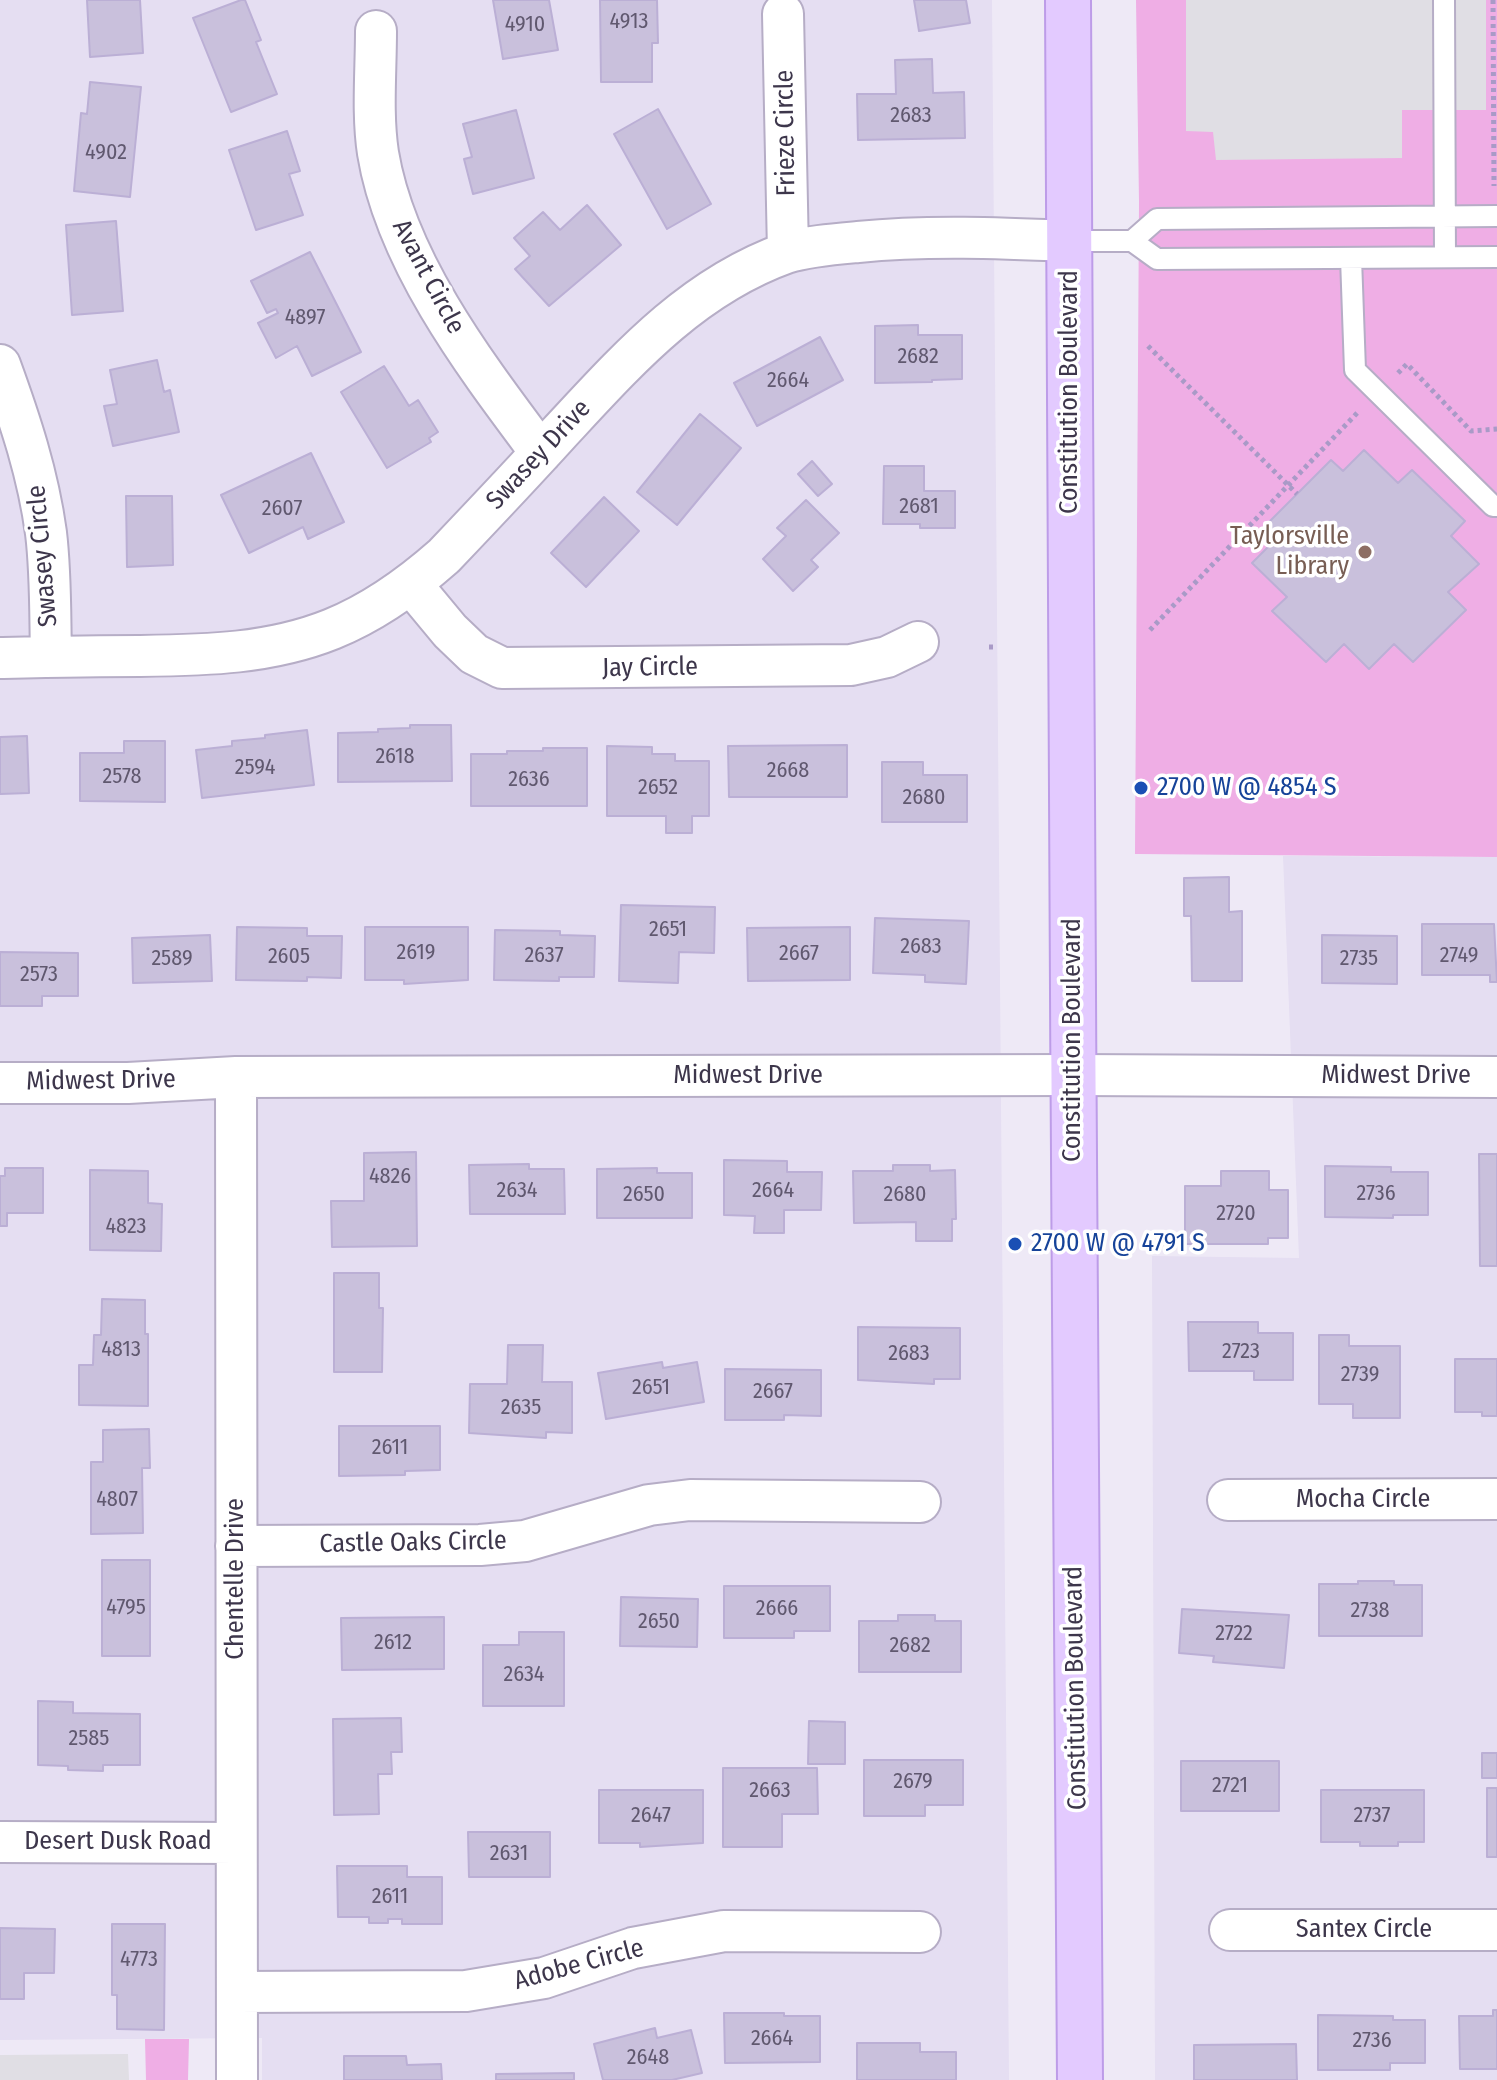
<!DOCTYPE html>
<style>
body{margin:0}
canvas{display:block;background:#eee9f6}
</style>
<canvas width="1497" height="2080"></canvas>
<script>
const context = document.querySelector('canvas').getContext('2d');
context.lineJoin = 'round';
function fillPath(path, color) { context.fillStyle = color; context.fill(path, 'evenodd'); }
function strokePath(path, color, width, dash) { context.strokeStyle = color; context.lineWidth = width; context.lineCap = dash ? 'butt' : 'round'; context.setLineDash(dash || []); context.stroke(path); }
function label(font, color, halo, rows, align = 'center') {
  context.font = font + ' "Fira Sans Condensed",sans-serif'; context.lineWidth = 7; context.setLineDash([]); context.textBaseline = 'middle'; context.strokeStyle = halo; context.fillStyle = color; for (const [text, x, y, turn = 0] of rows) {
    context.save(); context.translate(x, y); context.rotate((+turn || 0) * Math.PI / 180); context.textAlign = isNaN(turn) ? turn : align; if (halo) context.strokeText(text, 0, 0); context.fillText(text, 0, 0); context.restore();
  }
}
fillPath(new Path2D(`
 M0,0H992L1009,2080H262V2038L0,2040Z
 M1283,856L1497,857V2080H1155L1152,1256L1299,1258Z`), '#e5def2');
fillPath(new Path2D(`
 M1136,0H1497V857L1135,854L1139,202Z
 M145,2039H189L188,2080H146Z`), '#efaee5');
fillPath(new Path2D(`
 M1186,0H1486V110H1402V158L1216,160L1213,132L1186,131Z
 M128,2054L129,2080H0V2055Z`), '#e0dee4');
const building = new Path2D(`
 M87,0H140L143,53L90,57Z
 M241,0H245L261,40L256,42L277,94L231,112L193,18Z
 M493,0H549L558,50L503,59Z
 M600,0H657L658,43H652V82H601Z
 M914,0H966L970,23L919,31Z
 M932,59L933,93L964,92L965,138L858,140L857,94H896L895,60Z
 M90,82L141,87L130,197L74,191L81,113L87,114Z
 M658,109L711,204L667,229L614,134Z
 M516,110L534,178L473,194L464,159L472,157L463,124Z
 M287,131L300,171L289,174L303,215L256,230L229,150Z
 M587,205L621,245L549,306L515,269L530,256L514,238L543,212L560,230Z
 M116,221L123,311L72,315L66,225Z
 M310,252L361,352L312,376L297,346L276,358L258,323L278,313L276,309L267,313L251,281Z
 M918,325V335H962V379L932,380V382L875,383V326Z
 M820,337L843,380L757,426L734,383Z
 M157,360L164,392L170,390L179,432L113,446L104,406L117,404L110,370Z
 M384,366L409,406L418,400L438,432L429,438L431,442L387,468L341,392Z
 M700,414L741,448L677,525L637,492Z
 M1364,450L1398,483L1412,470L1465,521L1451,536L1479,564L1448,592L1466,610L1413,662L1394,644L1369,669L1344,644L1326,662L1272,611L1287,597L1252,563L1274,541L1262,529L1331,460L1343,471Z
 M311,453L344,522L308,539L303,527L249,553L221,495Z
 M812,461L832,484L818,496L798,474Z
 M884,466H924V491H955V528H920V524H883Z
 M126,496H172L173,565L127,567Z
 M604,497L639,531L586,587L551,553Z
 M806,500L839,533L811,560L818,567L793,591L763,559L786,536L777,528Z
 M410,725H451L452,781L338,782V733L378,732V729L410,728Z
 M307,730L314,785L202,798L196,750L232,746V741L265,738V735Z
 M27,736L29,793L0,794V737Z
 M124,741H165V802L80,801V753H124Z
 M847,745V797H729L728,746Z
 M607,746L652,747V754H675V761H709V816H692V833H666V816H607Z
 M543,748H587V806H471V754H507V751H543Z
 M882,762H923V775H967V822H882Z
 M1229,877V912L1242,911V981H1192L1191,916H1184V878Z
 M621,905L715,907L714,953L679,952L678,983L619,981Z
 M875,918L969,921L966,984L925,982V975L873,973Z
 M1422,924H1494L1497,982H1490V975H1422Z
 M237,927L307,928V936H342L341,978L307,977V981L236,980Z
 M365,927H468V980L404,984V980H365Z
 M850,927V980L748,981L747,928Z
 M495,930L560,931V935L595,936L594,977H559V981L494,980Z
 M210,935L212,981L133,983L132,938Z
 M1322,935L1397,936V984L1322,983Z
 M0,952L78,953V996H42V1006H0Z
 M416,1152L417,1246L332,1247L331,1201H364V1153Z
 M1479,1154H1497V1266H1480Z
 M724,1160L787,1161V1172H822L821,1210H784V1233H754L755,1216L724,1215Z
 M529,1164V1169H564L565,1214H470L469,1165Z
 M893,1165H930V1171L955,1170L956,1219H952V1241H916V1222L854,1223L853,1171H893Z
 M1325,1166L1391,1167V1172H1428V1215H1393V1218L1325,1217Z
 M5,1168H43V1213H7V1226H0V1176H5Z
 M657,1168V1173H692V1218H597V1169Z
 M90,1170L148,1171V1203L162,1204L161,1251L90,1250Z
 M1221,1171H1269V1190H1288V1238H1268V1244H1185V1186H1221Z
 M334,1273H379V1308H383L382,1372H334Z
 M102,1299L145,1300V1334H148V1406L79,1405V1365H93L94,1335H101Z
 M1188,1322H1258V1333H1293V1380H1254V1371H1189Z
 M858,1327L960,1328V1379H934V1384L858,1380Z
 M1319,1335H1349V1346H1400V1418H1353V1404H1319Z
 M508,1345H543L542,1382H572V1433L546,1432V1438L469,1433L470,1384H507Z
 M1455,1359H1497V1416H1482V1412H1455Z
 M662,1362L663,1368L697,1362L704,1402L606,1419L598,1373Z
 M725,1369L821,1370V1416L784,1415V1420H725Z
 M339,1426H440V1470L405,1471V1475L339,1476Z
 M149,1429L150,1468H142L143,1533L91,1534V1462H103V1430Z
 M102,1560H150V1656H102Z
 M1358,1581H1394V1585H1422V1636H1319V1584H1358Z
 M724,1586H830V1631H794V1638H724Z
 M621,1597L698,1599L697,1647L620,1646Z
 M1182,1609L1289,1615L1284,1668L1213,1662L1214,1656L1179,1653Z
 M898,1615H935V1621H961V1672H859V1621H898Z
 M444,1617V1669L342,1670L341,1618Z
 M519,1632H564V1706H483V1645H519Z
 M38,1701L73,1702V1713L140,1714V1765H103V1771L68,1770V1766L38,1765Z
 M401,1718L402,1752H391L392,1774H378L379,1814L334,1815L333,1719Z
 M809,1721L845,1722V1764H808Z
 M1482,1753H1497V1778H1482Z
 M864,1760H963V1805H925V1816H864Z
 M1181,1761H1279V1811H1181Z
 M723,1768H817L818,1814H782V1847H723Z
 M1487,1788H1497V1857H1487Z
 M599,1790H703V1843L640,1847V1843H599Z
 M1321,1790H1424V1842H1398V1846H1360V1842H1321Z
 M468,1832H550V1877H469Z
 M337,1866H407V1877H442V1924H402V1919H388V1923H369V1917H338Z
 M112,1924H165L164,2030L117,2029V1995H112Z
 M0,1928L55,1929L54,1973H24V1999H0Z
 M1493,2010H1497V2069H1460L1459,2016H1493Z
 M724,2013H784V2016H820V2062L725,2063Z
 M1318,2015L1393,2016V2020H1425V2063H1390V2070H1318Z
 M655,2028L657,2038L691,2030L702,2073L672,2080H603L594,2044Z
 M857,2043H920V2052H956V2080H857Z
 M1296,2044L1297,2080H1194V2045Z
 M344,2056H406L407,2065L441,2064L442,2080H344Z
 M574,2073V2080H496V2074Z`);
fillPath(building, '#c9c0dc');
strokePath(building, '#bbafd5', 2);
const service = new Path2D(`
 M1444,0L1445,257
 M1070,241H1132L1157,259L1497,257
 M1132,241L1157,219L1497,216
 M1351,258L1355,370L1493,506H1497`);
const minor = new Path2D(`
 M783,14L788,252
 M376,31C376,71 372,114 378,153C396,262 476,366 541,453
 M0,365C20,420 38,474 46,533C51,574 50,616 51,657
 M411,584L450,631L474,654L502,668L851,665L887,657L918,642
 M0,658C47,657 93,656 140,656C206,655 270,654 332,629C374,612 410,586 444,556C483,515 522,474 560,432C627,360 691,287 786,253C808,246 835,244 858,242C928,235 999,238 1070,241
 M236,1077L237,2080
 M0,1083H128L236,1077L1074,1075L1497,1077
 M1228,1500L1497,1499
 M236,1546L480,1545L525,1541L649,1505L690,1500L920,1502
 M0,1842L236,1843
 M1230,1930H1497
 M237,1992L466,1991L544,1978L633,1948L724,1931L920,1932`);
const secondary = new Path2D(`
 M1068,0C1073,693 1073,1387 1080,2080`);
strokePath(service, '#b6adc6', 24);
strokePath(minor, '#b6adc6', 44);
strokePath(secondary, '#bd9ce8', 48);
strokePath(new Path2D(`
 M1493,0L1494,186
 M1148,346L1297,494
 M1398,373L1407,364L1471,431L1497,429
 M1150,630L1359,411
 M989,647H997`), '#a99ac7', 5, [4, 4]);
strokePath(service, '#fff', 20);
strokePath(minor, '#fff', 40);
strokePath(secondary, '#e3caff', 44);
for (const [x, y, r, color] of [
 [1365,552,8,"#8d6e63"],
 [1141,788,8,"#1a4fb4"],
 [1015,1244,8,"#1a4fb4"]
]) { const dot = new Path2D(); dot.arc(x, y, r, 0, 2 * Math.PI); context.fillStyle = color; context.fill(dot); strokePath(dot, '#fff', 3); }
label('22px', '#60586f', null, [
 ["4913",629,22],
 ["4910",525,25],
 ["2683",911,116],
 ["4902",106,153],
 ["4897",305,318],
 ["2682",918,357],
 ["2664",788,381],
 ["2681",919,507],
 ["2607",282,509],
 ["2618",395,757],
 ["2594",255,768],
 ["2668",788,771],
 ["2578",122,777],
 ["2636",529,780],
 ["2652",658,788],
 ["2680",924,798],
 ["2651",668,930],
 ["2683",921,947],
 ["2619",416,953],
 ["2667",799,954],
 ["2637",544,956],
 ["2749",1459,956],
 ["2605",289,957],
 ["2589",172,959],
 ["2735",1359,959],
 ["2573",39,975],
 ["4826",390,1177],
 ["2634",517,1191],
 ["2664",773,1191],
 ["2736",1376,1194],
 ["2650",644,1195],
 ["2680",905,1195],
 ["2720",1236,1214],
 ["4823",126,1227],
 ["4813",121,1350],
 ["2723",1241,1352],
 ["2683",909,1354],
 ["2739",1360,1375],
 ["2651",651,1388],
 ["2667",773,1392],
 ["2635",521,1408],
 ["2611",390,1448],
 ["4807",117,1500],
 ["4795",126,1608],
 ["2666",777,1609],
 ["2738",1370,1611],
 ["2650",659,1622],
 ["2722",1234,1634],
 ["2612",393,1643],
 ["2682",910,1646],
 ["2634",524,1675],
 ["2585",89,1739],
 ["2679",913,1782],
 ["2721",1230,1786],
 ["2663",770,1791],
 ["2647",651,1816],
 ["2737",1372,1816],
 ["2631",509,1854],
 ["2611",390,1897],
 ["4773",139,1960],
 ["2664",772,2039],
 ["2736",1372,2041],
 ["2648",648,2058]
]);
label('26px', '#3d364b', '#fff', [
 ["Frieze Circle",786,133,-91],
 ["Avant Circle",428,277,62],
 ["Constitution Boulevard",1070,392,-90],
 ["Swasey Drive",539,455,-47],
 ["Swasey Circle",43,556,-95],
 ["Jay Circle",650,668,-1],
 ["Constitution Boulevard",1073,1040,-90],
 ["Midwest Drive",748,1076],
 ["Midwest Drive",1396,1076],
 ["Midwest Drive",101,1081,-1],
 ["Mocha Circle",1363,1500],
 ["Castle Oaks Circle",413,1543,-1],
 ["Chentelle Drive",236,1579,-90],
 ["Constitution Boulevard",1076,1688,-91],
 ["Desert Dusk Road",118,1842],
 ["Santex Circle",1364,1930],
 ["Adobe Circle",579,1965,-15]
]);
label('26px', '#785e54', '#fff', [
 ["Taylorsville",1349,537],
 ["Library",1349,567]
], 'right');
label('26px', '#164399', '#fff', [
 ["2700 W @ 4854 S",1157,788],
 ["2700 W @ 4791 S",1031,1244]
], 'left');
</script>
